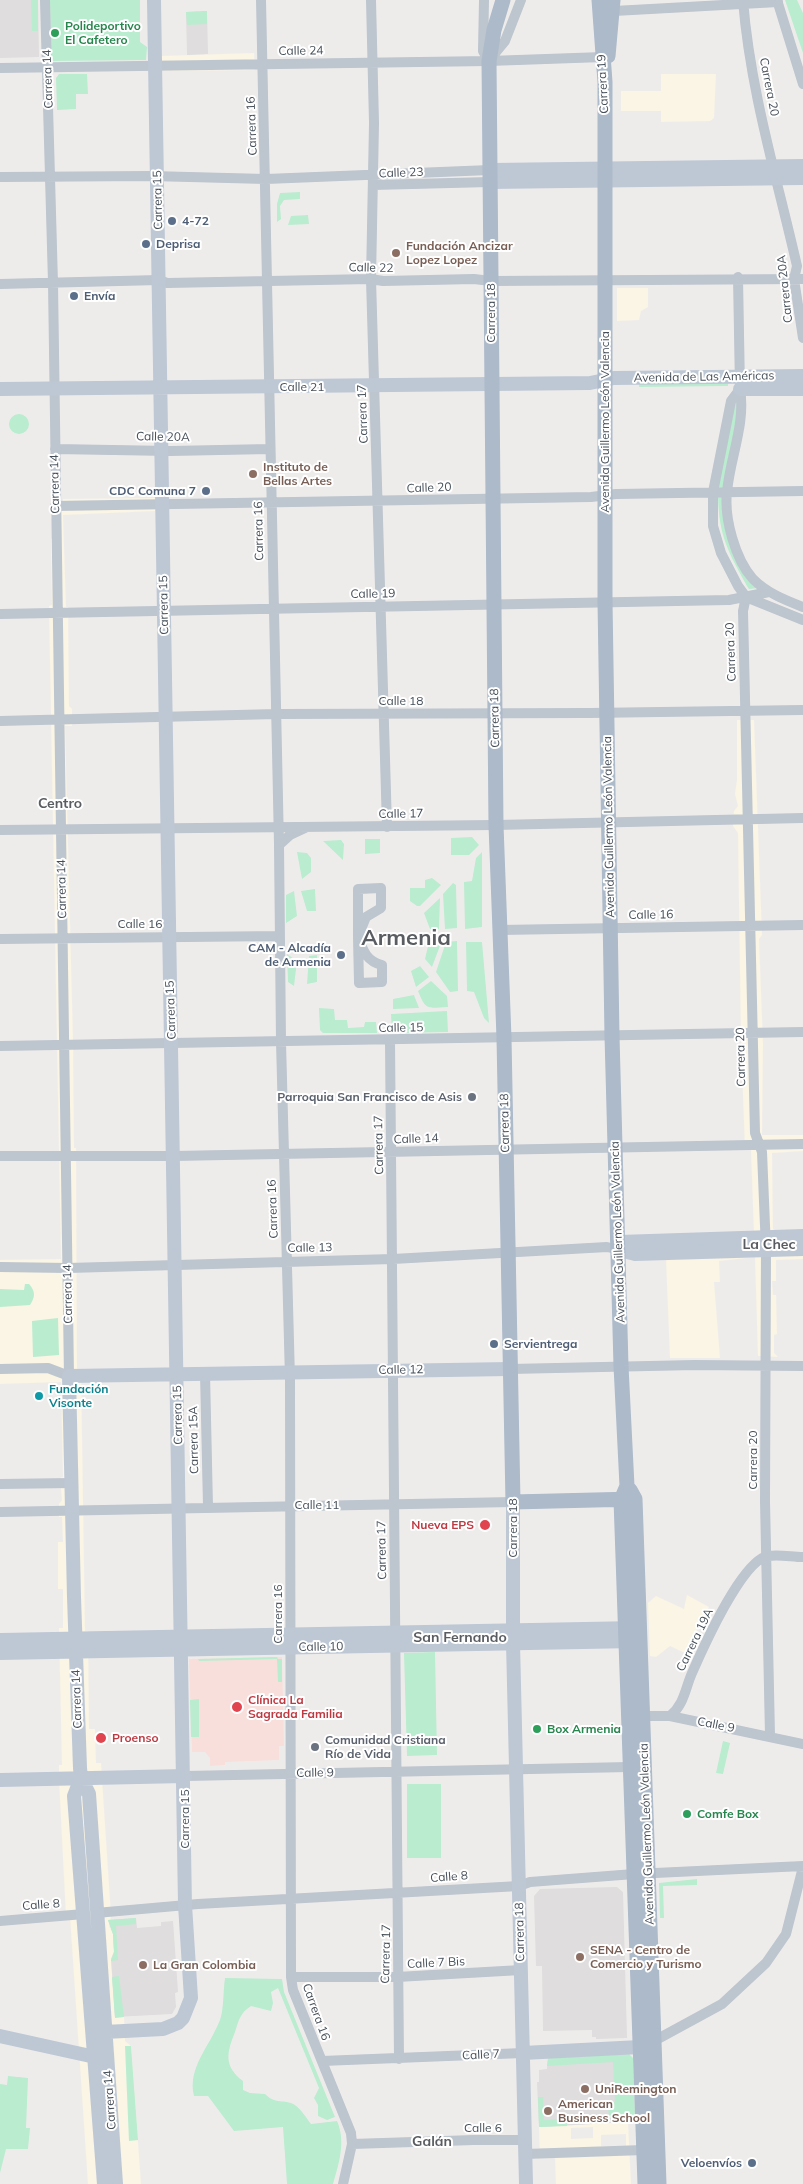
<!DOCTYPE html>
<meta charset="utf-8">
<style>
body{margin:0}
canvas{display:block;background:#eeeceb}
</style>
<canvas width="803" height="2184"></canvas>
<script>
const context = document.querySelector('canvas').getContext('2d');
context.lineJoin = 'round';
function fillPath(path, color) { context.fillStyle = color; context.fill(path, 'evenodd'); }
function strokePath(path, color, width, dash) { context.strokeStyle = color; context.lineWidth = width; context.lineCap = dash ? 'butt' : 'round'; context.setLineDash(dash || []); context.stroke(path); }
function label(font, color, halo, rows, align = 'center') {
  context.font = font + ' Mulish,sans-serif'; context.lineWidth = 4; context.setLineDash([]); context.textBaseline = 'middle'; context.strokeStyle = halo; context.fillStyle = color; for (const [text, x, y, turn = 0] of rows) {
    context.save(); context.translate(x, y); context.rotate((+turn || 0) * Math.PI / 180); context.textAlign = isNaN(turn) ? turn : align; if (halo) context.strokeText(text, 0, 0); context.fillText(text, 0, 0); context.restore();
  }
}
fillPath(new Path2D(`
 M254,53L255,70L162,71V56Z
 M661,74H716L714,118L710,121L661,122V111H621V91H661Z
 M617,288H648V307L641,311L639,320L617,321Z
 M155,498V511L63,515L66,607H68L69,706L72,709V726H65L73,1041L74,1148H76L77,1369H81L85,1631H88L89,1729H95L96,1763H101L111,1916L109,1926L113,1934L114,1952L111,1959L115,2017H124L125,2041L131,2046L141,2184H88L70,1916H66L59,1779V1765H62L59,1628H63V1589H58V1542H63L62,1517H59V1504L62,1500L60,1478L63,1477L61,1382L0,1384V1260L61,1259L49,606L52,605L51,539L56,536V522L51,518L50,506H63V499Z
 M737,720H754L762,935L759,939L763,1044L762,1135H803V1151L772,1153L773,1229L778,1232L803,1231V1259L776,1260V1281H772L773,1295H776L777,1334L774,1335V1353L778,1357L758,1356L755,1257L719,1261L720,1282H714L720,1358H670L666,1259L754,1234L751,1150L745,1149L741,1040L738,833L733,826L734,811L738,806L735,794L737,780Z
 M687,1595L709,1607L685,1653L670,1646L656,1657L650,1656L648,1603L656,1596L684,1609Z
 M628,2122L631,2184H556L555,2157H540L539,2127ZM593,2127V2138L571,2139V2128ZM626,2134V2146H601V2135Z`), '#faf5e4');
fillPath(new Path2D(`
 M0,0H38L39,57L0,58Z
 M207,11L208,54L187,55L186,12Z
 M617,1887L623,1892L627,2038L596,2039V2037H592V2030L543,2031L542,1966H536L534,1896L540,1889Z
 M136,1918L137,1928L161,1926V1922L173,1921L178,1992L175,1993L176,2007L172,2014L115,2017L111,1959L114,1952L113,1934L108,1920Z
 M548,2058H633L635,2117H628V2122L539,2127L537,2082H539V2070L547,2069Z`), '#dfdddd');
fillPath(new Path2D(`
 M282,1657L284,1746H279V1760L225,1762V1765L210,1766V1758L205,1752H192L189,1659Z`), '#f9dfdb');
fillPath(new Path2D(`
 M31,0H38V31H32Z
 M50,0H140V42L147,47L146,60L51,61Z
 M785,0H797L803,13V53Z
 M207,11V24L187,25L186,12Z
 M59,74H87L88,94H76V109L57,110L56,78Z
 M300,192V199L284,200L280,206L281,219L277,222V204L280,193Z
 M308,215L309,224L288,225L291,216Z
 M728,381V386L639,387V382Z
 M734,402L739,404L724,489H718Z
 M9 424a10 10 0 1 1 20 0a10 10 0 1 1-20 0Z
 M718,496H724V522L759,588L749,589L747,586C728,551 719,537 718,496Z
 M472,837L479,845L469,855H451V838Z
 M380,839V853L365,854V839Z
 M341,840L344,844L343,860L323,841Z
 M297,852L307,853L311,858V872L302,879Z
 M482,852V927L465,929L464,882L472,881L476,858Z
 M432,878L441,885L420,906H417L410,901V888H425V880Z
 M453,883L456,885L457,928L445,929L443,894Z
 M315,889L316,911H307L301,891Z
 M294,891L297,916L286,923V895Z
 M440,898L439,929H430L424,913Z
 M457,941L458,991L450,992L436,972L446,942Z
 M429,942L441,943L432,967L425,959Z
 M466,942H482L489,1023L484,1018L474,992L467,991Z
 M287,954L297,961L294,986L288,982Z
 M317,955V982L307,984L309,956Z
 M420,966L429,977L416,987L411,971Z
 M431,981L447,996L448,1007C428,1008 426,1011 418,991Z
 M414,995L419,1008L393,1009V999Z
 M319,1008L334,1009L335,1020H347L348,1028L364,1027L365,1022H376L377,1033H323L320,1030Z
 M447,1011L448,1032L392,1033L391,1014Z
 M25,1284H29C36,1292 35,1297 30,1305L0,1307V1289L24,1290Z
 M58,1318L59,1355L33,1357L32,1321Z
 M435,1652L437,1755L407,1756L404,1653Z
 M277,1657L278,1659H282V1682H278L277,1659L199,1661L198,1659Z
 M199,1699V1737H191L190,1700Z
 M723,1741L730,1743L723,1774L716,1773Z
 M407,1784H441V1858H407Z
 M697,1879V1885L663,1886L664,1918H660L659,1883Z
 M136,1918V1924L116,1926L118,1960L111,1961L114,1952L113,1934L108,1920Z
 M119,1976L124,2017L115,2018L112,1977Z
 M225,1978L282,1979L284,1992L335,2117L327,2120L318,2116V2105L314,2098L319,2088L278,1988L271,1992L273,2003L271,2011L251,2006C240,2013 239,2020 235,2032C227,2052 223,2066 243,2081V2090L250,2093L265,2094C274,2103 280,2100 291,2103C300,2106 306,2118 311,2124L337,2121C346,2141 339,2164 333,2184H287L283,2127L234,2131L208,2096H194C187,2068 210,2046 220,2020C224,2008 223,1991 225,1978Z
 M125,2046H131L138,2140L129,2141Z
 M629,2054L633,2058L635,2117L609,2118L608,2103L615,2102L613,2062L547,2066L548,2058Z
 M8,2076L28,2078L26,2128H30L28,2149H6L0,2173V2084L7,2085Z
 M538,2097H543L544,2120L567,2119V2126L539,2127Z`), '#baeccf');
strokePath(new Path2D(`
 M261,0L279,845L281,1042L290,1379L291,1977L293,1990L351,2133L352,2144L343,2184
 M371,0L374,123L371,279L387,827
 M484,0L483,51L488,60
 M743,0C750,90 777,178 797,266L794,279L803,338
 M777,0L803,84
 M614,11L778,2
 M491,58L505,41L521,0
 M0,68L489,61L603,57
 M0,177L151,176L266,179L490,170
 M373,185L490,182
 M738,277L740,389C746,423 730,458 727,492C724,518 735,559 753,579C767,593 785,600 803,607
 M0,284L159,280L167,283L371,279L383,281L474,279L491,281L803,279
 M740,389L731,401L713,492V526L721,553L738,586L746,597L803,620
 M55,449L170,451L270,449
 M55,506L591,497L616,494L803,491
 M746,597L743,611L755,1133L762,1152L766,1250L765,1501L770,1736
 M0,614L729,600L769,592
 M0,721L276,714L589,713L803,710
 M0,830L496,825L803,818
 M279,845L290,835L305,828
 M381,888V908L366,917L358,937V889Z
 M499,930L803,925
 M358,937C363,950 366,961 382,965V982L359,983Z
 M0,939L280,936
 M390,1040L399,2059
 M0,1046L803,1032
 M0,1156H174L803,1144
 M0,1267L68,1268L393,1259L607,1247L620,1250
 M0,1369L48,1368L69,1376L53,283L45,0
 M510,1369L695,1365L803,1366
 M205,1373L208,1507
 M0,1484L72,1483
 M0,1512L513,1502
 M637,1716H670L803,1744
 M670,1716C684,1705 685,1689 692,1673C703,1648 742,1560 768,1556C779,1554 792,1557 803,1557
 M185,1776L630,1767
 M96,1913L198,1904L519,1886L530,1882L634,1874L803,1866
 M0,1921L84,1914
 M291,1977H397L521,1970
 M654,2041L722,2004L766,1963L786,1934L803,1867
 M322,2061L523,2053
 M352,2144L474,2140H525
 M525,2154L644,2150`), '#bdc5ce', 10);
strokePath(new Path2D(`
 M490,170L803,166
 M490,182L803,178
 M0,389L590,383L614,378L803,376
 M740,389H803
 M619,1242L803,1236
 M620,1250L635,1254L803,1249
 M513,1502V1643L526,2184
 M0,1640L637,1628
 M0,1653L636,1641
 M81,1778L89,1794L116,2184
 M0,1780L185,1776
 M105,2032L163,2029L178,2023L183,2018L191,1998L185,1905L154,0
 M0,2036L95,2057
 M523,2053L640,2047
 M104,2184L74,1796L81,1778L80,1768L74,1597L69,1376L510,1369`), '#bec8d5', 14);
strokePath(new Path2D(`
 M503,0L494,30L489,61L496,825L504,1038L513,1502L635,1499
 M599,0L605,82V602L612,1036L621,1366L627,1486L621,1500L645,2184
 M608,56L613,0
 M630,1490L635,1499L659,2184`), '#acbaca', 15);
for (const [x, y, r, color] of [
 [55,33,5,"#2e9e5b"],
 [172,221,5,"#5c6f8a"],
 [146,244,5,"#5c6f8a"],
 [396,253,5,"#8d6e63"],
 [74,296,5,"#5c6f8a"],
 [253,474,5,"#8d6e63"],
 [206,491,5,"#5c6f8a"],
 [341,955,5,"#5c6f8a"],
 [472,1097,5,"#6b7280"],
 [494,1344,5,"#5c6f8a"],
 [39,1396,5,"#0f9aa8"],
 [485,1525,6,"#e0444e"],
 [237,1707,6,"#e0444e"],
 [537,1729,5,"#2e9e5b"],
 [101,1738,6,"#e0444e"],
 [315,1747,5,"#6b7280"],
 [687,1814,5,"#2e9e5b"],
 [580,1957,5,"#8d6e63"],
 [143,1965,5,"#8d6e63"],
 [585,2089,5,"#8d6e63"],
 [548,2111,5,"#8d6e63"],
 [752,2163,5,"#5c6f8a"]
]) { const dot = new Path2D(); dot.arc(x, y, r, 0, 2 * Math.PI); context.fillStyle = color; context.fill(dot); strokePath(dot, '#fff', 2); }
label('bold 12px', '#27864d', '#fff', [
 ["Polideportivo",65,26],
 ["El Cafetero",65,40],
 ["Box Armenia",547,1729],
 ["Comfe Box",697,1814]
], 'left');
label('12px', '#454e58', '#fff', [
 ["Calle 24",301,51,-1],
 ["Carrera 14",48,79,-92],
 ["Carrera 19",603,84,-93],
 ["Carrera 20",769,87,79],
 ["Carrera 16",252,126,-92],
 ["Calle 23",401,173,-2],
 ["Carrera 15",158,200,-91],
 ["Calle 22",371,268,1],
 ["Carrera 20A",785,289,-96],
 ["Carrera 18",491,313,-90],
 ["Avenida de Las Américas",704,377,-1],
 ["Calle 21",302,387],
 ["Carrera 17",363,414,-92],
 ["Avenida Guillermo León Valencia",605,422,-90],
 ["Calle 20A",163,437,1],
 ["Carrera 14",55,484,-91],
 ["Calle 20",429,488,-2],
 ["Carrera 16",259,531,-91],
 ["Calle 19",373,594,-1],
 ["Carrera 15",164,605,-91],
 ["Carrera 20",731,652,-92],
 ["Calle 18",401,701],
 ["Carrera 18",495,718,-91],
 ["Calle 17",401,814,-1],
 ["Avenida Guillermo León Valencia",609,827,-91],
 ["Carrera 14",62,889,-91],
 ["Calle 16",651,915,-1],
 ["Calle 16",140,924],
 ["Carrera 15",171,1010,-92],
 ["Calle 15",401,1028,-1],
 ["Carrera 20",741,1057,-91],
 ["Carrera 18",505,1123,-91],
 ["Calle 14",416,1139,-2],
 ["Carrera 17",379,1145,-91],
 ["Carrera 16",273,1209,-92],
 ["Avenida Guillermo León Valencia",618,1232,-92],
 ["Calle 13",310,1248,-1],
 ["Carrera 14",68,1294,-91],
 ["Calle 12",401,1370,-1],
 ["Carrera 15",178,1415,-91],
 ["Carrera 15A",194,1440,-91],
 ["Carrera 20",753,1460,-90],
 ["Calle 11",317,1505],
 ["Carrera 18",513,1528,-90],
 ["Carrera 17",382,1550,-91],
 ["Carrera 16",278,1614,-90],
 ["Carrera 19A",695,1640,-64],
 ["Calle 10",321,1647,-1],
 ["Carrera 14",77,1699,-92],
 ["Calle 9",716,1725,11],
 ["Calle 9",315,1773,-1],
 ["Carrera 15",185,1819,-90],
 ["Avenida Guillermo León Valencia",647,1834,-92],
 ["Calle 8",449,1877,-4],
 ["Calle 8",41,1905,-4],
 ["Carrera 18",520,1932,-91],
 ["Carrera 17",386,1954,-89],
 ["Calle 7 Bis",436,1963,-3],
 ["Carrera 16",316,2012,70],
 ["Calle 7",481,2055,-3],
 ["Carrera 14",110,2100,-94],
 ["Calle 6",483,2128]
]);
label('bold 12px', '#4e5e75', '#fff', [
 ["4-72",182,221],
 ["Deprisa",156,244],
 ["Envía",84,296],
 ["CDC Comuna 7",196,491,"right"],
 ["CAM - Alcadía",331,948,"right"],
 ["de Armenia",331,962,"right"],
 ["Servientrega",504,1344],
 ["Veloenvíos",742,2163,"right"]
], 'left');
label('bold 12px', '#785e54', '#fff', [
 ["Fundación Ancizar",406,246],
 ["Lopez Lopez",406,260],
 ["Instituto de",263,467],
 ["Bellas Artes",263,481],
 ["SENA - Centro de",590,1950],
 ["Comercio y Turismo",590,1964],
 ["La Gran Colombia",153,1965],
 ["UniRemington",595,2089],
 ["American",558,2104],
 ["Business School",558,2118]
], 'left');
label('bold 12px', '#5b616d', '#fff', [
 ["Parroquia San Francisco de Asis",462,1097],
 ["Comunidad Cristiana",325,1740,"left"],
 ["Río de Vida",325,1754,"left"]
], 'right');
label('bold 12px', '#0d838f', '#fff', [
 ["Fundación",49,1389],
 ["Visonte",49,1403]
], 'left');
label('bold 12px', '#be3a42', '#fff', [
 ["Nueva EPS",474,1525,"right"],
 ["Clínica La",248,1700],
 ["Sagrada Familia",248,1714],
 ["Proenso",112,1738]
], 'left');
label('bold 14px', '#595c60', '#fff', [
 ["Centro",60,804],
 ["La Chec",769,1245],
 ["San Fernando",460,1638],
 ["Galán",432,2142]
]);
label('bold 22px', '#595c60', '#fff', [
 ["Armenia",406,938]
]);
</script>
